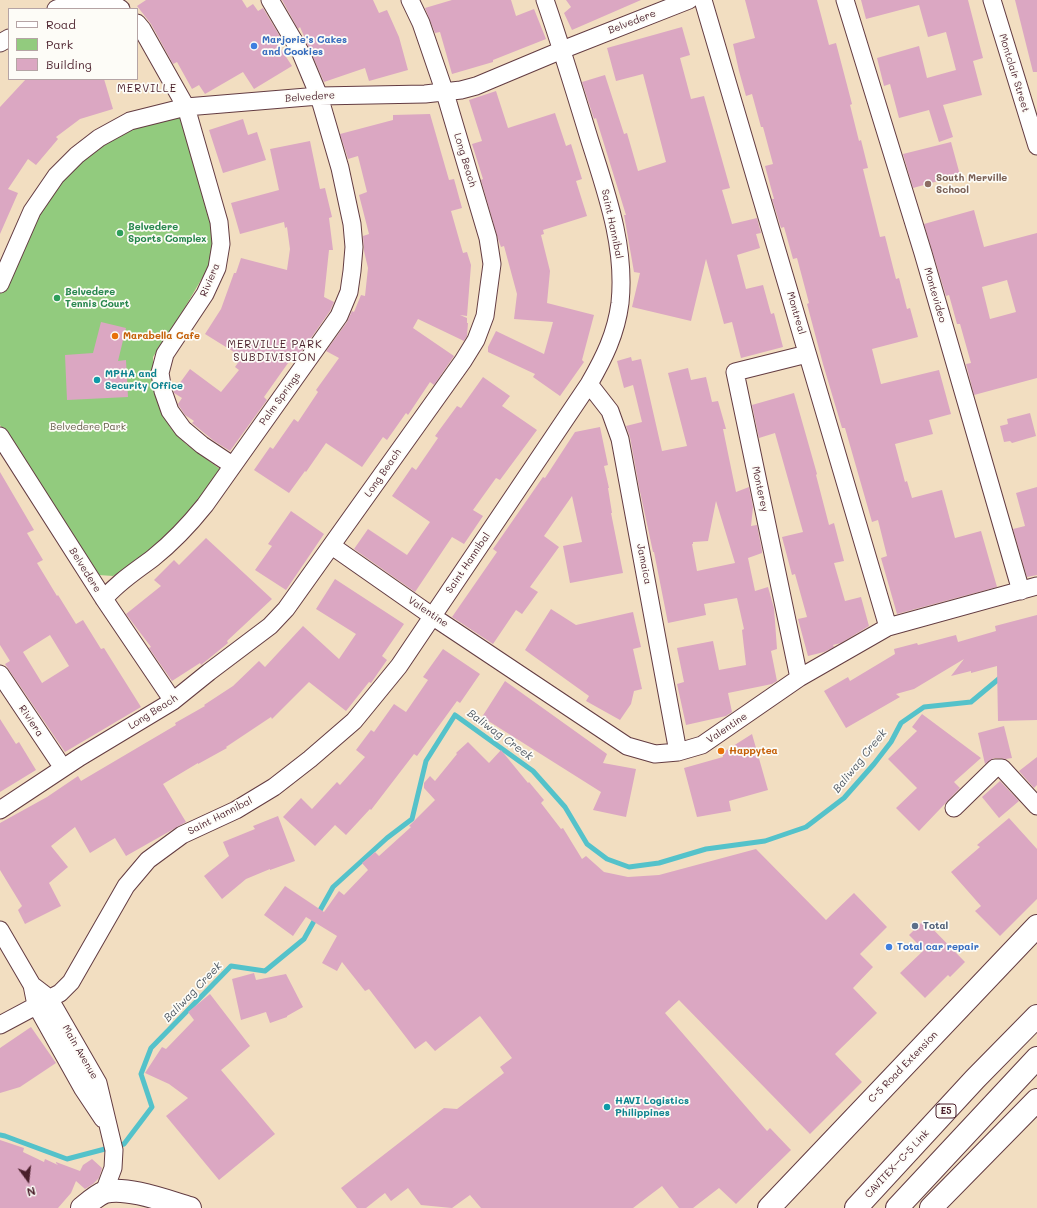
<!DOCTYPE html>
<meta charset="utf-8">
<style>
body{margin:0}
#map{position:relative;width:1037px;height:1208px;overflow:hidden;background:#f2dec1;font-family:Mali,sans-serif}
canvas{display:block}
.legend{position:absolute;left:8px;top:8px;width:130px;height:72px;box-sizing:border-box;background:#fdfcf7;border:1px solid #b5a4a5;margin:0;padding:5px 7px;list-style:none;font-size:12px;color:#4a1f2b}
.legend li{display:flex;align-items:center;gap:8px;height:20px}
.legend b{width:20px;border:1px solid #b5a4a5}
.north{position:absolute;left:8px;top:1160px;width:40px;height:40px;-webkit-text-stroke:3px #fdfcf7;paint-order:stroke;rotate:165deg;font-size:11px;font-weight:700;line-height:16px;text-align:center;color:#4a1f2b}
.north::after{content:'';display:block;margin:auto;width:14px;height:18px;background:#4a1f2b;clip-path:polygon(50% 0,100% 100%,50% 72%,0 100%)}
</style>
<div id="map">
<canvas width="1037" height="1208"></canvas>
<ul class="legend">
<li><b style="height:5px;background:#fff"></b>Road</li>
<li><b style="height:11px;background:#92cb7e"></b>Park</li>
<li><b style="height:11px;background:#dba7c2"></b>Building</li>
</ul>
<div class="north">N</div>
</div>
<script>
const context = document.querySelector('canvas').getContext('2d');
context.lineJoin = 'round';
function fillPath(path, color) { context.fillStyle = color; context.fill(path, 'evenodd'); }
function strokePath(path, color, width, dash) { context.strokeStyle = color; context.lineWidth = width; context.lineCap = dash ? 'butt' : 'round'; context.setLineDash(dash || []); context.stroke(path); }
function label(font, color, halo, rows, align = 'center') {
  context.font = font + ' Mali,sans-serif'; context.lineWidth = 3.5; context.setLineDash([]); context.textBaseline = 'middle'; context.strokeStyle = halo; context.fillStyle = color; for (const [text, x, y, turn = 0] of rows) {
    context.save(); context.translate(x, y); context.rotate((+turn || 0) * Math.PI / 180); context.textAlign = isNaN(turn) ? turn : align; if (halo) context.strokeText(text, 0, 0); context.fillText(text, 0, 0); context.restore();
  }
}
fillPath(new Path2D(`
 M181,115L215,237L208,268L184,309L153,357V379L157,401L170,427L186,444L220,469L190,523L137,561L113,576L99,575L0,425V294L27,229L49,194L107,137Z`), '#92cb7e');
strokePath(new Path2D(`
 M0,1135L5,1136L67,1159L124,1144L152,1107L141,1074L151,1048L231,966L265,971L304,939L333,887L387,838L412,819L426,761L455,715L533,771L565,807L587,844L607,859L629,867L659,863L706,849L765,841L806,827L844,798L874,764L891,742L901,723L924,707L971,702L1001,677`), '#54c2ca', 5);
fillPath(new Path2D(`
 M146,0H242L247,8L253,4L258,11L263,8L282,40L277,43L292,66L254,89L243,72L205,94L199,85L192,89L177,62L173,64L151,24L137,6Z
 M282,0H373L379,13L387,10L399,37L408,70L369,81L365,68L324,82L300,27L298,29Z
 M452,0H511L516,16L534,9L546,39L493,60V62L452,74L440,32L435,33L425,8Z
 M566,0H641L572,30L564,13L571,7Z
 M745,0H817L829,45L836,43L852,104L850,105L859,141L861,140L868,168L863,169L880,237L885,236L896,279L899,278L907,309L910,308L918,337L872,349L881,384L939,370L951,414L929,420L933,434L895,444L905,482L907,481L912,498L942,490L955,538L981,531L997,587L897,614L881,558L887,556L878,520L872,522L845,428H842L823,364L807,304L809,303L797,258L793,259L784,227L781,228L772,199H774L765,166L773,164L763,127H761L752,94L746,96L739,71L733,44L755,38Z
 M861,0H968L983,58L973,61L982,95L943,105L953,137L939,142L929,110L899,118L890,84L884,86L877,58L919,46L927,78L956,70L946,32L928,37L919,5L866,19Z
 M1015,0H1037V72H1033Z
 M682,27L690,55L680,58L691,99L704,96L730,188L722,190L732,224L757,218L761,233L756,234L760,248L737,255L746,289L763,285L771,314L774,313L783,347L741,358L732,322L724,324L706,259L691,321L632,307L640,273L634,272L624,215H626L596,118L594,119L582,82L605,75L624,134L627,133L638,171L666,162L643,74L616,81L607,48Z
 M26,79H104L113,109L80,119L56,137L58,139L36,165L28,159L8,189L18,193L0,234V107Z
 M496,91L508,128L555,113L566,146L571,144L582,179L576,181L587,216L543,230L544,234L541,235L550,271L547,303L594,315L582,360L584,362L560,396L533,377L535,374L488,352V347L496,331L544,354L553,322L514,319L517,294L504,246L501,247L498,239L481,180L483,179L472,144L482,141L469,100Z
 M430,114L449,180L454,179L462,208L451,211L463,253L467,252L471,265L467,316L460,315L467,318V323H468L467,336L464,341L418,319L413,328L454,356L434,385L430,382L408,415L406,413L387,440L383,437L362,467L326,443L306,472L305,471L289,493L254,470L270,447L273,449L294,419L298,422L318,392L316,390L339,358L326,351L347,322L352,311L354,312L361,295L365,296L368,268L364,251L363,236L369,234L359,195L367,192L358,156L348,159L340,134L393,120V115Z
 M243,119L248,135L257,132L266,160L223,173L209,130Z
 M310,141L320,189L325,188L332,217L329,218L333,250H329L324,297L334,302L330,311L297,358L293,356L264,397L267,400L230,451L214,441L192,423L194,421L185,415L179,406L178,404L182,398L174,393V391L190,369L221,392L239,370L235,367L242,357L205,334L221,309L234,273H236L241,258L287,270L290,249L287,227L285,228L284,222L240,234L231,203L279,190L270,149Z
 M951,142L960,175L913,188L903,154Z
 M974,210L984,247L1037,233V378L974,395L966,364L971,363L960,324H957L949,295L946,296L924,224ZM1007,280L1016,312L990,319L982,287Z
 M101,322L126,328L118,361L126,360L128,397L67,400L65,355L93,353Z
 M631,357L632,361L641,359L662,451L687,446L668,373L688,368L691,380L706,377L712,402L718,401L726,429H723L736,492L749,487L753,507L751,526L757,525L762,551V553L748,558L755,591L768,587L774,608L777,649L771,651L777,681L772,684L728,693L732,712L726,716L686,725L677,684L684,682L677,648L713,641L719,670L746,665L742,630L744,629L737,598L704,604L706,615L668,623L654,552H653L639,487L630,437L626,426L642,422L633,385L624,388L617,361ZM716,501L735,563L697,571L692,544H693V542L708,541Z
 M483,377L510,396L502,406L537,430L500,480L496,478L473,510L483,516L464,544L452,537L415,592L354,549L368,529L407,555L430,522L392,496L412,467L416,470L438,438L435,436L457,406L461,408Z
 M794,393L817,474L816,475L829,525L834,523L844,561L834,563L845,601L861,597L869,626L841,643L833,645L834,647L824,652L808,656L798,619L807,617L795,574L792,575L782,537L803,532L775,433L759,438L752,405Z
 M1030,413L1036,436L1012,443L1010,441L1004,442L1000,426L1008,424L1007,419Z
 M600,427L608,465L604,466L609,488H608L612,513H611L623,573L570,583L563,546L582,542L572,496L544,536L559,547L530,587L538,592L522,614L516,610L493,644L452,617L497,552L493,549L543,477L545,478L575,432Z
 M0,472L34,530L27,533L43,560L37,563L57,596L58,595L76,624L83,620L101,649L104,648L141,707L65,752L5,664L10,661L0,645ZM50,635L69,666L42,683L23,652Z
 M1037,487V575L1027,577L1013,529L1025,526L1016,493Z
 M291,511L324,534L286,590L255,570L272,546L268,544Z
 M206,538L272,599L227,641L228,643L201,665L200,663L172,681L149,648L151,647L126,614L161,586L154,580L174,560L179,565Z
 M335,579L404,624L382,656L387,660L371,683L369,682L346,711L309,682L272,719L271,717L226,747L227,748L198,764V763L163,784L186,822L126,856L115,838L90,853L75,827L51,846L68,867L49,883L61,906L25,924L18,910L22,906L0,870V823L47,797L78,776L81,781L176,725L175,723L205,706L204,705L233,686L259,661L265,667L303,626L339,659L356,634L316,609Z
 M551,609L576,625L633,612L641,647L633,649L642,689L634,691L631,704L620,720L586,701L589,696L525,650Z
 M1037,615V720L998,721L997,666L971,673V671L951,676L964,659L914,689L896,694L900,697L846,728L824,691L848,677L850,681L895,654L894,649L917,643L918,645L956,635L958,642L996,631L995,626Z
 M443,649L480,674L460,703L457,701L417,756L414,754L371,810L370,809L346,835L335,825L315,846L283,817L301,798L312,809L337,782L340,785L365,757L356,750L371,730L374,732L394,704L406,712L428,680L423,677Z
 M505,681L607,754L603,763L636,769L626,817L593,810L601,792L482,717Z
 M922,714L981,758L954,782L960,788L919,831L896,808L917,788L888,759L917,731L912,727Z
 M0,719L16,744L19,742L36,770L0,792Z
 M1004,726L1012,758L1006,759L994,758L985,764L978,733Z
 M752,734L768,790L729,801L731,811L697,817L684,768L723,757L722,753Z
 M468,742L489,763L501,750L528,783L529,782L544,800L541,803L561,829L563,828L582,859L586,856L604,872L628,877L659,875L756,849L826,920L854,893L887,927L860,954L873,967L853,988L877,1013L835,1054L862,1082L810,1134L679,1000L665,1013L767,1131L770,1128L791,1150L736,1204L719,1188L693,1208H679L662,1186L633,1208H481L470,1195L452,1208L421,1205L408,1188L391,1201L385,1193L366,1208H357L341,1188L444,1108L457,1109L504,1073L500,1067L512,1058L480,1016L435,1051L426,1041L415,1049L369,989L365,991L342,962L337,971L322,963L337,936L306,917L293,936L264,915L285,886L324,912L339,891L344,895L368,870L362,863L375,852L379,856L411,827L409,826L435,800L424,788V783L430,776L435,781L457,754L456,753Z
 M1037,757V785L1034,788L1019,771Z
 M1000,781L1019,801L999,818L982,797Z
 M278,816L295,861L270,870V869L246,879L222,899L204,876L229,856L223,842L255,829L253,826Z
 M1009,818L1037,849V899L1000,936L975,911L981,906L951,872L980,847L977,845Z
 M924,920L965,962L950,977L948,975L925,998L900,973L924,950L909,935Z
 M254,973L256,980L286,974L303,1007L287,1016V1017L270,1023L266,1012L241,1020L232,979Z
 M210,994L250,1046L221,1070L275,1134L219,1180L166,1116L188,1098L169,1084L145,1073L162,1047L166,1049L194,1020L188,1012Z
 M31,1027L56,1063L20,1087L0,1093V1048Z
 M0,1140L24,1148L23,1152L44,1162L45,1159L58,1165L56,1163V1162L80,1171L83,1165L92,1159L102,1168L99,1178L93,1184L85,1189L76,1181L71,1193L58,1208H0Z`), '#dba7c2');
const minor = new Path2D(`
 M91,0C102,0 112,3 121,9
 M703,0L888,627
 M845,0L923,253L1021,591
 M992,0L1037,146
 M56,9L70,4L86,0
 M137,23L142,29L186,107L219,222L221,244L217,268L205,294L165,354L160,373L163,391L170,411L183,429L202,445L232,465
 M0,43L9,38
 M0,284L32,211L56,176L77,155L99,138L130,121L186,107L319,96L425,94L461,90L476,86L562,50L689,0
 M589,384L610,411L620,439L678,752
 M0,436L104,599L173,701
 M332,546L432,616L627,746L655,754L678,752L702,745L799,678L888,627L1037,586
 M104,599C118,582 136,571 153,558C173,542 189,525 205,505L339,316L349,292L352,271L354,247L352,224L340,168L319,96L301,53L270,0
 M0,674L63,768
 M799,678L735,372L807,354
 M954,808L995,768H1002L1037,806
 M0,810L80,757L173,701L209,672L270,626L286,609L463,361L476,340L485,316L492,264L488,238L445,93L421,23L410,0
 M0,930L32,985L36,1005L83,1089L103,1119
 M32,985L49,998L98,1083L114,1150L113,1168L104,1192
 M0,1025L60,993L71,982L126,886L148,860L182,835L236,810L274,787L310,759L354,721L399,666L589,384C604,358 616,334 620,303C626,246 606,192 589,138C575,92 561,46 545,0`);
const tertiary = new Path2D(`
 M82,1208C88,1203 97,1195 105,1192C126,1186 169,1202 190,1208`);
const secondary = new Path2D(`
 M769,1208L1037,926
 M931,1208L1037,1100`);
const motorway = new Path2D(`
 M856,1208L975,1079L1037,1016
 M897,1208L1037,1058`);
strokePath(minor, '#633c42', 19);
strokePath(tertiary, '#633c42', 24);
strokePath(secondary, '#633c42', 24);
strokePath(motorway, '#633c42', 24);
strokePath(minor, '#fff', 17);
strokePath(tertiary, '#fff', 22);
strokePath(secondary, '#fff', 22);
strokePath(motorway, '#fff', 22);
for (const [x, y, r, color] of [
 [254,46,4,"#3f7fe0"],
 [928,184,4,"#8d6e63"],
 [120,233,4,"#2e9e5b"],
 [57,298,4,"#2e9e5b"],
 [115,336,4,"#e8710a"],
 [97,380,4,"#0f9aa8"],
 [721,751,4,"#e8710a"],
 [915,926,4,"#5c6f8a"],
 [889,947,4,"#3f7fe0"],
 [607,1107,4,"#0f9aa8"]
]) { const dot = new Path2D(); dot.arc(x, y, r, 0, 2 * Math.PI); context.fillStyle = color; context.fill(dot); strokePath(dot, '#fdfcf7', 1.5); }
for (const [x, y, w] of [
 [946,1111,20]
]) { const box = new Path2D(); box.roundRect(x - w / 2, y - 7, w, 14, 3); context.fillStyle = '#fdfcf7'; context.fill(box); strokePath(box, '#4a1f2b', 1); }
label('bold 9px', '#4a1f2b', null, [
 ["E5",946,1111]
]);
label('10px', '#4a1f2b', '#fdfcf7', [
 ["Belvedere",632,22,-21],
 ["Montclair Street",1014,73,73],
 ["Belvedere",310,97,-4],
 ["Long Beach",465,160,73],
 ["Saint Hannibal",612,224,78],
 ["Riviera",210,280,-67],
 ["Montevideo",935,295,74],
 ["Montreal",796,313,74],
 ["Palm Springs",280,399,-54],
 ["Long Beach",383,473,-55],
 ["Monterey",760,489,78],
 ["Saint Hannibal",468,563,-56],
 ["Jamaica",644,564,79],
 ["Belvedere",85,570,58],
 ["Valentine",428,612,34],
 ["Long Beach",153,712,-32],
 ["Riviera",31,721,56],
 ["Valentine",727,728,-34],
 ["Saint Hannibal",220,816,-27],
 ["Main Avenue",80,1052,60],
 ["C-5 Road Extension",903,1067,-46],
 ["CAVITEX–C-5 Link",897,1164,-47]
]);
label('bold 10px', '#366cbe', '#fdfcf7', [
 ["Marjorie's Cakes",262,40],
 ["and Cookies",262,52],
 ["Total car repair",897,947]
], 'left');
label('bold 10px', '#785e54', '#fdfcf7', [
 ["South Merville",936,178],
 ["School",936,190]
], 'left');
label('bold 10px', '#27864d', '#fdfcf7', [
 ["Belvedere",128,227],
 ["Sports Complex",128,239],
 ["Belvedere",65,292],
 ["Tennis Court",65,304]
], 'left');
label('bold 10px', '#c56008', '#fdfcf7', [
 ["Marabella Cafe",123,336],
 ["Happytea",729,751]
], 'left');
label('bold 10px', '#0d838f', '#fdfcf7', [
 ["MPHA and",105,374],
 ["Security Office",105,386],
 ["HAVI Logistics",615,1101],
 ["Philippines",615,1113]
], 'left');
label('10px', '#635b48', '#fdfcf7', [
 ["Belvedere Park",88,427]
]);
label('bold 10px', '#4e5e75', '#fdfcf7', [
 ["Total",923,926]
], 'left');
context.letterSpacing = '1px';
label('11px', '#4a1f2b', '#fdfcf7', [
 ["MERVILLE",147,89],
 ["MERVILLE PARK",275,345],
 ["SUBDIVISION",275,358]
]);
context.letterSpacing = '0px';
label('italic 11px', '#4e5863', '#fdfcf7', [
 ["Baliwag Creek",500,735,36],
 ["Baliwag Creek",860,761,-51],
 ["Baliwag Creek",193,992,-46]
]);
</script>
